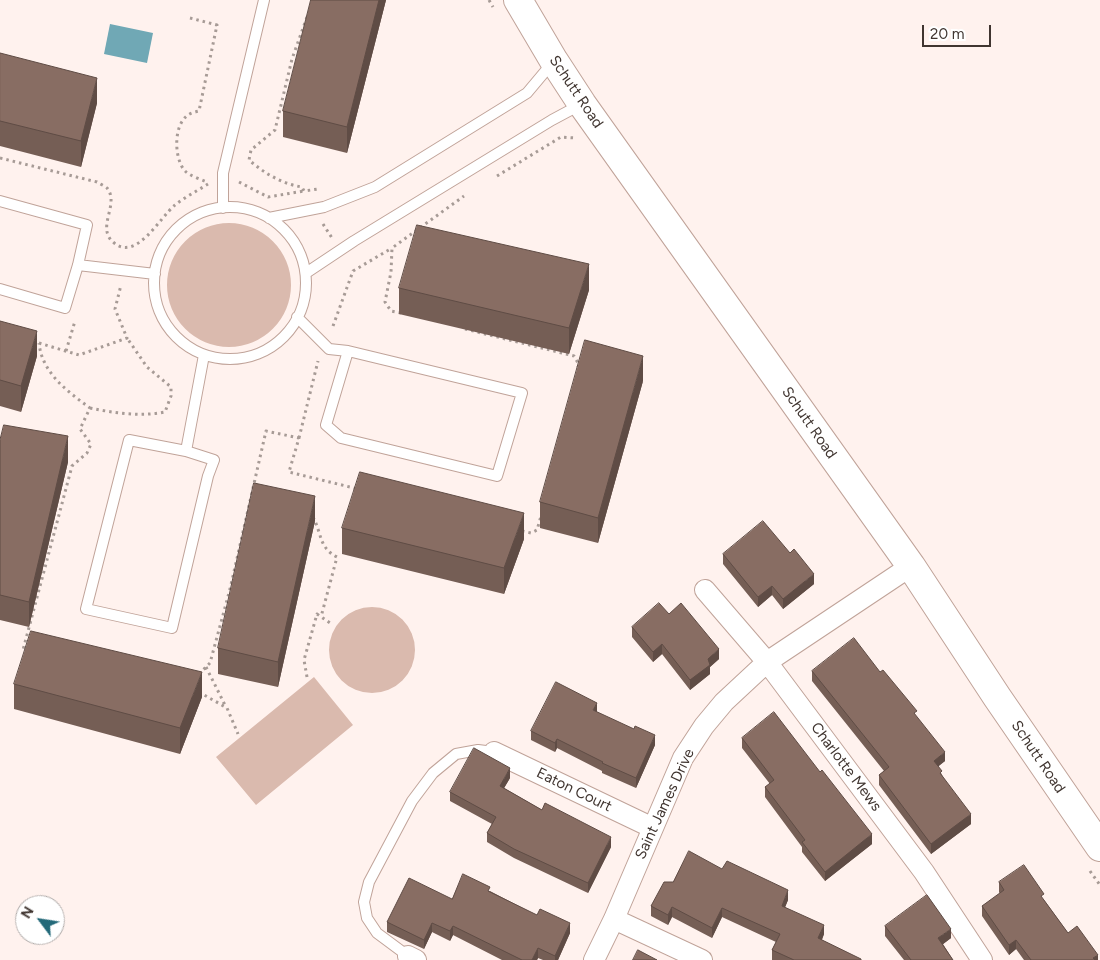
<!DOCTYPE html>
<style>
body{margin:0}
#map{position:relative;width:1100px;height:960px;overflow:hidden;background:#fff2ee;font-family:Figtree,sans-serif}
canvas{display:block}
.north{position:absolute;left:15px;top:895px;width:50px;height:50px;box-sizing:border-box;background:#fff;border:1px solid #b3aeac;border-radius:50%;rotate:301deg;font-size:14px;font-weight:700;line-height:20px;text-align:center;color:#403530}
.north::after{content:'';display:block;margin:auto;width:18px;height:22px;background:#236979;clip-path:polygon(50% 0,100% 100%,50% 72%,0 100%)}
.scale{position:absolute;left:922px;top:25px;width:69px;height:22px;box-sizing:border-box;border:2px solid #403530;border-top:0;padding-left:6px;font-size:15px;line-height:18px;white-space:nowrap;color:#403530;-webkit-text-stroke:4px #fff;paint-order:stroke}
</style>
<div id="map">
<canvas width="1100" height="960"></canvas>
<div class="north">N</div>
<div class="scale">20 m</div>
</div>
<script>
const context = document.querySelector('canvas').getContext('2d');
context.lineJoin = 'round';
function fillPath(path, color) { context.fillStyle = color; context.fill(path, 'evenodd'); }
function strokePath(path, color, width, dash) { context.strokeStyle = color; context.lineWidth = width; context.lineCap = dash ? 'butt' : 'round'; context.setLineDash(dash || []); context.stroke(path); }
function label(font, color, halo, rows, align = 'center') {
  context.font = font + ' Figtree,sans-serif'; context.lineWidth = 5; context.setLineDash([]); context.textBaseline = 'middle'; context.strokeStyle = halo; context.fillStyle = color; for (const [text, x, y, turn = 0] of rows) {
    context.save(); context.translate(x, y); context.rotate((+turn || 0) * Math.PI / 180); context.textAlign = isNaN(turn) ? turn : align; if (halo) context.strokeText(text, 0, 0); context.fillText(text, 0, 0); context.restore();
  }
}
fillPath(new Path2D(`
 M167 285a62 62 0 1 1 124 0a62 62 0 1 1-124 0Z
 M329 650a43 43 0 1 1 86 0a43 43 0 1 1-86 0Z
 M314,677L353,725L256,805L216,757Z`), '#dabaae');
fillPath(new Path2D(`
 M110,24L153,33L147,63L104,54Z`), '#70a8b5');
const lane = new Path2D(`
 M0,201L87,225L78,265L65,308L0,289
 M154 283a76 76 0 1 1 152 0a76 76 0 1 1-152 0Z
 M223,208V173L264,0
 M269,218L324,207L375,187L527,93L553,62
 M78,265L155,274
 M306,273L354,241L552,120L580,105
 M297,317L329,349L348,351L522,393L497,476L341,438L326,425L348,351
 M186,451L214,460L208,476L172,628L86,609L129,440L186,451L204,355
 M408,956L377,933L367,918L364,902L369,882L412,801L433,773L456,754L478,750L494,752`);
const street = new Path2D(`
 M705,590L767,662L924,872L982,960
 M494,752L653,828
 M614,919L702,960
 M408,956L416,960
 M594,960L614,919L683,758L704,726L724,702L767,662L911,566`);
const secondary = new Path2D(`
 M518,0L554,61L582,104L911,566L997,697L1100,847`);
strokePath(lane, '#c0a399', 12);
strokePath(street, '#c0a399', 22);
strokePath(secondary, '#c0a399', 30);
strokePath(new Path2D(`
 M489,0L493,7
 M307,17L292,59L275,130L251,150L249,160C264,173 282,184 302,187L304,191L318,189
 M190,18L217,25L199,111C195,112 191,113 188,115C173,125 174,159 185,171C190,176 200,179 207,182
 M0,158L97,182C100,184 105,186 107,188C120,204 96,227 113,242C136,263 160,217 175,205C185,197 197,191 208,184
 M497,176L561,137L575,138
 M239,182L268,197L304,191
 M323,224L332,238
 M401,313L391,311L385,302L391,272L392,248L464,196
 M333,326L353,271L392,248
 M465,329L574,356L578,363V367
 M39,343L79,355L127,338L115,309L121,285
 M66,351L75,321
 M90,408C114,413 141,417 165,412L171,396V387L147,367L127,338
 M299,438L318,361
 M313,517C322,534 319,548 337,557L321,617
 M522,531L531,533L537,530L541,516
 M28,649L23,650L72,466L87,453L91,444L80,429L90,408C67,391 42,373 39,343
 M206,667L226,707
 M199,674L210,663L230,589L266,431L299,438L289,472L358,489
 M307,677L304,660L317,614L333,625
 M199,692L227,708L238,734
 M1090,871L1100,885`), '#a79b96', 3, [2.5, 4]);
strokePath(lane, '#fff', 10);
strokePath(street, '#fff', 20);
strokePath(secondary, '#fff', 28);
fillPath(new Path2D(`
 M311,0H386L347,153L283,137V111Z
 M0,53L97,103L81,167L0,146Z
 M399,288L589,290L569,354L399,314Z
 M0,321L37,356L21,412L0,406Z
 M643,381L598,543L540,528V502Z
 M0,440L68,462L29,627L0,620Z
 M315,521L278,687L218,674V648Z
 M342,528L524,539L504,594L342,554Z
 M723,554L814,584L783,609L772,595L758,607L723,564Z
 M669,614L719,659L710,667V674L690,690L662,654L653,662L632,637V627Z
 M812,671L917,717L945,761L938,766L942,775L971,824L931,854L879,785V775L884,771L812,681Z
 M14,684L202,697L180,754L14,709Z
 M597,712L655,745L636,788L602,773V771L557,748L555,752L531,740V731Z
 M742,738L872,844L825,881L802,852V847L765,797V787L770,784L742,748Z
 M510,778L504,788L542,810L611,847L588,893L514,858L487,842V833L492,824L450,801V792Z
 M722,869L788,900L785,907L824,934L822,940L861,960H772V950L776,942L722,917L712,938L672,917L668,925L651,916V906L673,882Z
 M999,882L1044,900L1068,933L1098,960H1024L1016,949L1009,955L982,916V906L1000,894L999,892Z
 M490,891L570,933L558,960H543L538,958L537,960H502L453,935L450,941L432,932L424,949L387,932V922L452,899Z
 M885,926L951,938L943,944L953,960H904L885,936Z`), '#755e55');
fillPath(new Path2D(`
 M379,0H386L347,153V127Z
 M97,78V103L81,167V141Z
 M589,264V290L569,354V328Z
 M37,331V356L21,412V386Z
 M643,356V381L598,543V518Z
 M68,436V462L29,627V602Z
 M315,496V521L278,687V662Z
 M524,513V539L504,594V568Z
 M814,574V584L783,609V599Z
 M772,586V595L758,607V597Z
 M662,644V654L653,662V652Z
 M719,649V659L710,667V674L690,690V680L708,659Z
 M202,672V697L180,754V728Z
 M597,703V713L593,710Z
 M655,735V745L636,788V778Z
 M557,739V748L555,752V743Z
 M945,752V761L934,770V761Z
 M510,768V778L500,795V786Z
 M971,814V824L931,854V844Z
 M872,834V844L825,881V872Z
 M611,837V847L588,893V883Z
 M788,890V900L782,915V906Z
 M672,907V917L668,925V915Z
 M722,908V917L712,938V928Z
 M432,923V932L424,949V940Z
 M570,923V933L558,960H555V956Z
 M824,925V934L818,948V938Z
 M453,926V935L450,941V931Z
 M951,929V938L938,948V938Z
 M1016,940V949L1009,955V945Z
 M538,948V958L537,960H532Z
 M1098,955V960H1093V958Z`), '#5f4c45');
const building = new Path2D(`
 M311,0H379L347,127L283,111Z
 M0,53L97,78L81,141L0,121Z
 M417,225L589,264L569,328L399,288Z
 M0,321L37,331L21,386L0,380Z
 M585,340L643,356L598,518L540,502Z
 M4,425L68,436L29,602L0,595V440Z
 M360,472L524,513L504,568L342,528Z
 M254,483L315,496L278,662L218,648Z
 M763,521L790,553L794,549L814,574L783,599L772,586L758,597L723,554Z
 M659,603L669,614L681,603L719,649L708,659L710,665L690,680L662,644L653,652L632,627Z
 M31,631L202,672L180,728L14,684Z
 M854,638L880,672L883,670L917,711L914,713L945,752L934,761L942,771L940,773L971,814L931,844L879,775L889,767L812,671Z
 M556,682L597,703L593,710L634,729L635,726L655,735L636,778L602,763L603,762L557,739L555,743L531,731Z
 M774,712L820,772L822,770L872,834L825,872L802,842L805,840L765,787L774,780L742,738Z
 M474,748L510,768L500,786L542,810L545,803L611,837L588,883L514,849L487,833L496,817L450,792Z
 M689,851L722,869L727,861L788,890L782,906L824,925L818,938L861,959V960H794L772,950L780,934L722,908L712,928L672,907L668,915L651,906L664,882H673Z
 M1024,865L1044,894L1041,896L1068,933L1077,926L1098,955L1093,958L1095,960H1031L1016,940L1009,945L982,906L1004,890L999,882Z
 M463,874L490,887L488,891L537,915L540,909L570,923L555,956L538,948L532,960H522L453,926L450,931L432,923L424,940L387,922L409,878L452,899Z
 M927,895L951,929L938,938L953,960H911L885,926Z
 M638,950L657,960H633Z`);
fillPath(building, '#886d63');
strokePath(building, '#5f4c45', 1);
label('15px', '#403530', '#fff', [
 ["Schutt Road",576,92,56],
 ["Schutt Road",809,423,55],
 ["Schutt Road",1038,757,56],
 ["Charlotte Mews",846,767,53],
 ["Eaton Court",574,790,26],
 ["Saint James Drive",665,804,-65]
]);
</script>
